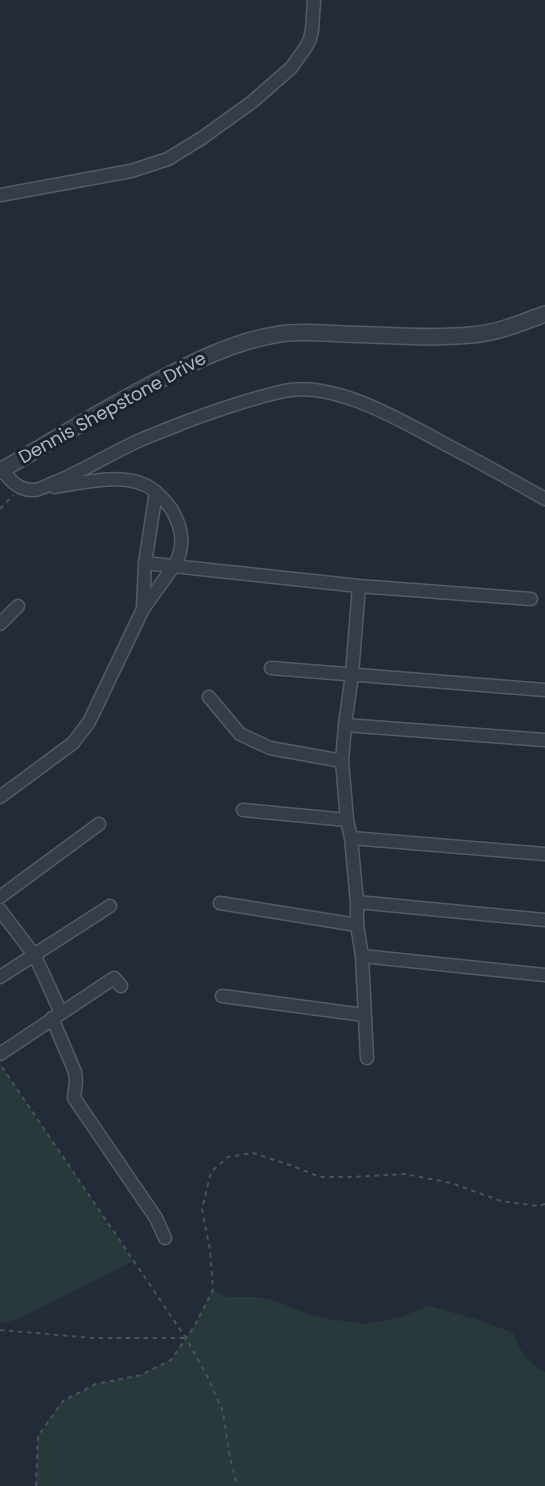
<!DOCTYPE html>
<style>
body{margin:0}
canvas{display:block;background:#232b38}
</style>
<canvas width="545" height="1486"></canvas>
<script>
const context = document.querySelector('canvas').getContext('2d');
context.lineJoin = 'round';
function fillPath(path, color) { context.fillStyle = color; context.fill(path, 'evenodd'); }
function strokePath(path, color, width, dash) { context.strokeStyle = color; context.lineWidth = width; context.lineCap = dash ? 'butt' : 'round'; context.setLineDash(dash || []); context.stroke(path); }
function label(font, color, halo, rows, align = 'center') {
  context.font = font + ' Poppins,sans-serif'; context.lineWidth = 6; context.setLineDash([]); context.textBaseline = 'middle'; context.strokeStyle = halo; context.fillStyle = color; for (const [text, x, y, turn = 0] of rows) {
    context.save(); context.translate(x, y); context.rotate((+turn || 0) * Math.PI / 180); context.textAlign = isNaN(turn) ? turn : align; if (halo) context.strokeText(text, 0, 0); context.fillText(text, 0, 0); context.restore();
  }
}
fillPath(new Path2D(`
 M0,1064L133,1261L17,1319L3,1323L0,1322Z
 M213,1290L227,1297H257L273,1300L314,1316L328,1319L366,1324L397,1318L429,1306L479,1320L513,1333C520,1352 527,1362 545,1372V1486H36L38,1436L63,1401L96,1384L141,1375L171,1360L194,1327Z`), '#28393b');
const minor = new Path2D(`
 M0,195L131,171L168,159L202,138L252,102L291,68L306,47L310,39L312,30L314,0
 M2,470C11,481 19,491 35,490C42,489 49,484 56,482C84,470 110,454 138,441C151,435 166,430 180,424C214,411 249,399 284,391C334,380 402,421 445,444C479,462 512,480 545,499
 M145,563L359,586L531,599
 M359,586L352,674L345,725L342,761L347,820L351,838L357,902V925L362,956L367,1058
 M143,608L145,563L156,492
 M0,624L18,606
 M271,668L545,690
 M209,697L240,734L270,748L342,761
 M345,725L545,740
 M0,797L73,743L89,722L143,609L176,563C184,546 183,531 174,514C171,507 166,502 160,496C156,492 151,487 145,485C120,473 81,483 54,487
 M243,810L347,820
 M351,838L545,854
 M0,897L99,824
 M357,902L545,920
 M220,903L357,925
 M0,910L35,956L61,1013
 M362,956L545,975
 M0,977L110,906
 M222,996L364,1015
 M52,1018L75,1072L76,1082L74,1098L156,1218L165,1238
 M0,1054L114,978L121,986`);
const tertiary = new Path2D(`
 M0,471C50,442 99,412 150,385C191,363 233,341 280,334C301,331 323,333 344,334C386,335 429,339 471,335C497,333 521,323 545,314`);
strokePath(minor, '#545b66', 15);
strokePath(tertiary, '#545b66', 18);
strokePath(new Path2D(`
 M0,509L13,495
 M2,1067L186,1338L208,1378L223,1412L229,1453L237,1486
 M0,1330L93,1338H186
 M36,1486L38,1436L63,1401L96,1384L141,1375L171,1360L194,1327L213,1290L210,1250L202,1209L211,1172L228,1157L253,1153L290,1165L320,1177H354L405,1174L451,1183L501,1201L538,1206L545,1204`), '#455558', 2, [4.5, 4.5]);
strokePath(minor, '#363d48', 12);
strokePath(tertiary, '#363d48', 15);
label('18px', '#b1b8c5', '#1c222d', [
 ["Dennis Shepstone Drive",113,409,-29]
]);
</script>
